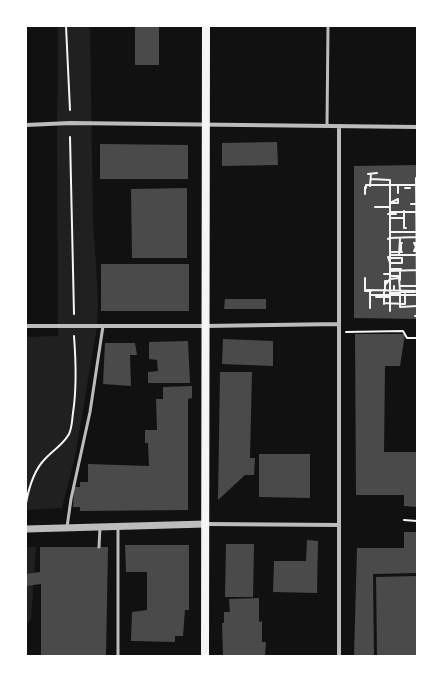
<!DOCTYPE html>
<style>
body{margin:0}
#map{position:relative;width:443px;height:682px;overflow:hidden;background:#111;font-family:"Space Grotesk",sans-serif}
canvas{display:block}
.frame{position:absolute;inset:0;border:27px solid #fff;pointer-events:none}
</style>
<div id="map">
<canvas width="443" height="682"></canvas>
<div class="frame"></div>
</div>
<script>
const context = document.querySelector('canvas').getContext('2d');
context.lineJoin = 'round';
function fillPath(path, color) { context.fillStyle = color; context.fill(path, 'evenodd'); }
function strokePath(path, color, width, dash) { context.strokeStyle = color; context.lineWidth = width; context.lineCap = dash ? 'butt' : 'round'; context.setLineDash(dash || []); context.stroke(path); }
fillPath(new Path2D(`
 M58,26H90L93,221L98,297L97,327L75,457L62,508L26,510V337L58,336L57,123L58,75Z
 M26,547H36L31,619L26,625Z`), '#202020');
fillPath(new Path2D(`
 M135,26H159V65H135Z
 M277,142L278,165L222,166V143Z
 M100,144L188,145V179H100Z
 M417,165V319L354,318V166Z
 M187,188V258H132L131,189Z
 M101,264H189V311H101Z
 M225,299H266V309H224Z
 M355,334H405L400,366H385L384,452H417V507L404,506V495H356Z
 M223,339L273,341V366L222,364Z
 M188,341L190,383H148V372L158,371L157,360L149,359V342Z
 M105,343H135L137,355H130L131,386L103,384Z
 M220,372H252L250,458H255L254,475H245L218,500Z
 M192,386V398L188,399V510L80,511V507H73L74,487H80V482H88V464L149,466L148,443H145V430H157L156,399H163V387Z
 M259,454H310V498L259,497Z
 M404,532H417V573L373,574L374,656H354L357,548H404Z
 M307,540L318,541L317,593L273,592L274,561H306Z
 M226,544H254L253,597H225Z
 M125,545H189V610H185L183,636H175V642L131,641L132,612L147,610V572H126Z
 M40,547H108L106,656H41V584L26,586V574L40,572Z
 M417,576V656H377L376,577Z
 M259,598V622L262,621V642H266L265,656H223L222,623H224V612H230L229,599Z`), '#4a4a4a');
strokePath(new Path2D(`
 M66,26L70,110
 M70,137L74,314
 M368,174L377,173
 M416,178L417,292
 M371,179L390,180V186
 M398,185V193
 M370,186L371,174
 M366,188V185H390
 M405,188H410
 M365,194V187
 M398,199V203H390Z
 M411,204H417
 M375,207H390
 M404,211V228H406
 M390,212H416
 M388,214H396
 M390,218H404
 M390,232H417
 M388,239L390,238L416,237
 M416,243H414L416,247L414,251H417
 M390,252H402
 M401,252V243H402
 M390,255H417
 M399,255L400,239
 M390,257H388L390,263H402V258H391
 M390,269H401
 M390,271L417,270
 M384,274H390
 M391,276H400
 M365,278V291H369
 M400,280V270
 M385,285L390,279L399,278L400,291
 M394,286V290
 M400,286H417
 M367,290L417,291
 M384,290V304
 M385,291V281H389
 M415,292H400V307L417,306
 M390,293H399
 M370,295H417
 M376,297H390
 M384,303L405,304V294
 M370,308V291H371
 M390,311V185H417
 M415,316H417
 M346,332L403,331L407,338H417
 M26,503C29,487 34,470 45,459C53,450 63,445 69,434C72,428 72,420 73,413C77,387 76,362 74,336
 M404,520L417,521`), '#f5f5f5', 2);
strokePath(new Path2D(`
 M327,126L328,26
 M67,527L71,499L90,412L103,326
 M118,527V656
 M99,547L100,527`), '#bcbcbc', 3);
strokePath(new Path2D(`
 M26,125L70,123L417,127
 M26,326H205L339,324
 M206,524L339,525
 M339,656V126`), '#bcbcbc', 4);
strokePath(new Path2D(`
 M26,529L206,524`), '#bcbcbc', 7);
strokePath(new Path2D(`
 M205,656L206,26`), '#f5f5f5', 8);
</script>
